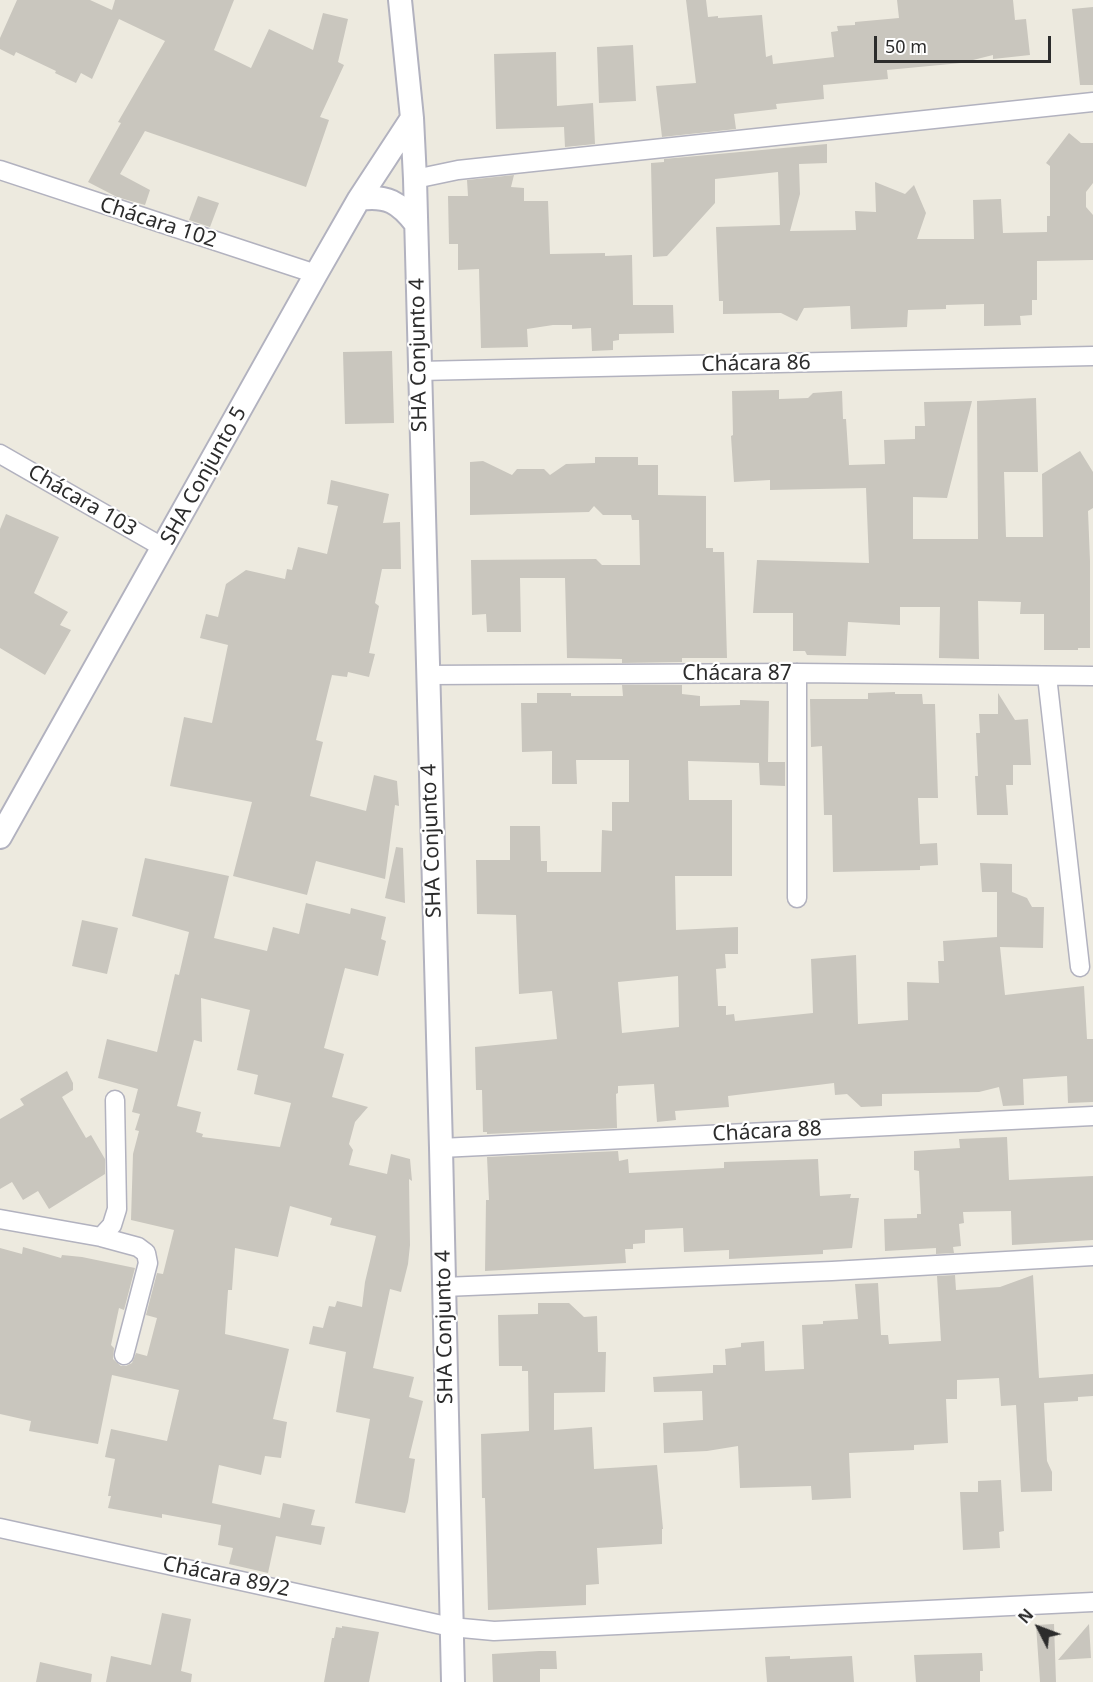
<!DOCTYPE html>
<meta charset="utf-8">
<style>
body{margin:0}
#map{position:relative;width:1093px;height:1682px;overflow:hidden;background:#edeadf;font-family:"Noto Sans",sans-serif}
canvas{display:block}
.north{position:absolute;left:1009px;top:1598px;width:60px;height:60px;-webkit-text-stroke:4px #fff;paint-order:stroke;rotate:312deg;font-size:16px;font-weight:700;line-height:24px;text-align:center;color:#2c2c2c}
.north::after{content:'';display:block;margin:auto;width:21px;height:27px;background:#2c2c2c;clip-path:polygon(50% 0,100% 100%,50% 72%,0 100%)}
.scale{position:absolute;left:874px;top:36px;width:177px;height:27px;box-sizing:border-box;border:3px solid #2c2c2c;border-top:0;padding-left:8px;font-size:18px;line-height:21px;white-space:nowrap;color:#2c2c2c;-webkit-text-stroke:4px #fff;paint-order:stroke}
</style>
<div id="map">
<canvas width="1093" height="1682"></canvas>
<div class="north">N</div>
<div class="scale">50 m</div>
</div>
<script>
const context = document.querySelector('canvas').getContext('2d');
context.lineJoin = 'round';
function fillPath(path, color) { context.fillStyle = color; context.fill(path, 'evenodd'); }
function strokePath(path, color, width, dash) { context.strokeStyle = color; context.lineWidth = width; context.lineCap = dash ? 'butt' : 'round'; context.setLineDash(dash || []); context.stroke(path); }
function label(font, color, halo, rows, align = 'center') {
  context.font = font + ' "Noto Sans",sans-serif'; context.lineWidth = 4.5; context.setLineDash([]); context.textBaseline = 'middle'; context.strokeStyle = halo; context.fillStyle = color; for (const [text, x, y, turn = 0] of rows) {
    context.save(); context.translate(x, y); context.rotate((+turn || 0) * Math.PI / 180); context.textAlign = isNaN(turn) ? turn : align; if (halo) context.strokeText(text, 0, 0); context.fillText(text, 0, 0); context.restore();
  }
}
fillPath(new Path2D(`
 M17,0H90L112,10L115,0H234L214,50L251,68L269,29L313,50L323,13L348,19L338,62L344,65L320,117L329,120L306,187L145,131L120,174L150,190L145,205L117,197L88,182L121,123L118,122L165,41L119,19L92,79L81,73L76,83L55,73L56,71L16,52L14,56L0,49V38Z
 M686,0H706L708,17L718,16V18L762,15L766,57L772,55L773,64L834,57L831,32L838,31L837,26L855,25V22L899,18L897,0H1013L1015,20L1026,19L1030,55L993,59V55L961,63L887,70L888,79L823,85L824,99L776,104L777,109L734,114L736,129L662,137L656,86L696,83Z
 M1093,7V85H1080L1072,9Z
 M633,45L636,101L599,103L597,47Z
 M556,52L557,106L593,103L595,144L565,147L564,127L496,129L494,54Z
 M1069,133L1081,143H1093V183L1086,192V207L1093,215V260L1037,261V300H1032V315L1020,316L1021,325L984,326V304L946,305V309L908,310L907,327L851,329L850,306L804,308L797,321L781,313L723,314V301H719L716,227L780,225L778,172L715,179V203L667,256L653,257L651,163L664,162V159L827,144V163L799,164L800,194L790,231L856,230L855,211L876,212L875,182L905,194L914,185L926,213L917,239H974L973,200L1001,199L1003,233L1047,232V216H1050V166L1046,163Z
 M514,175L511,187L524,188V201H548L550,254L605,253V256L632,255L633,305H673L674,333L619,334V340L613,341V350L592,351L591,328L572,329V325H553L527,329L528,347L481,348L479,269L458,270V244H449L448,196H468L467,180Z
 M198,196L219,203L210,227L189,220Z
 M392,351L394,423L345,424L343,352Z
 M779,390V399L808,398L813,393L842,391L843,419H846L849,465L885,464L884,440L915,439V426H925L924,402L972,401L947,498L913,497V539H978L977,401L1036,398L1038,472H1004L1006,537H1043L1042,474L1080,451L1093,472V508L1088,511L1090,561V648H1078V650H1044V614H1020L1021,602L978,601L979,659L939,658L940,607H900V625L848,622L846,656L807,655L805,651H793V613H753L757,560L869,563L866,488L770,490V480L734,482L731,436L733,435L732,391Z
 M595,457H638V465H658V495L706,496V548H713V552H724L727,658H682V662L622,663V659L567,658L565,578H520L521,632H487L486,614L472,615L471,560L596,559L602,565H640L639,520H632L631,515H603L594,506L589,512L470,515V462L483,461L512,475L517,469H544L550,475L566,464L595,463Z
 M331,480L389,494L383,523L400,522L401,569H382L375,603L379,606L369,653L375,654L369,677L348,672L347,677L332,675L316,740L323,742L310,796L366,811L374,775L397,781L399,806L395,805L385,879L316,861L307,895L233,876L252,802L170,786L184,717L212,723L228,645L200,638L206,614L218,617L226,584L246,570L285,579L287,569L292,570L298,547L327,554L338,506L327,504Z
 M6,514L59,537L34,593L68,612L60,625L71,630L45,675L0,648V529Z
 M622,685H682V694L700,696V706L740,705V700L769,701L768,762H785V786L760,785L759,763L688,761L689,800H732V876H675L676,930L738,927V954H725L726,968L716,969L718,1006H726V1015L734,1014L735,1021L813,1013L811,959L856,955L858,1024L908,1020L907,982L939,983L938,961H944L943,941L997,937V892H982L980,863L1012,864V892L1027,898L1032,907H1044L1043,948L1000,947L1005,995L1084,986L1087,1039H1093V1102L1068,1103L1067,1076L1023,1079L1024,1105L1003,1106L999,1087L979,1092L882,1094V1106L861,1107L847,1094L835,1095L834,1083L728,1096L729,1107L675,1111L676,1120L657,1122L654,1084L618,1086V1093L616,1094L617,1128L487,1134V1132H483L482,1090H476L475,1047L557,1039L552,991L519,994L516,915L477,914L476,860H510V826H540L541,861H547V872H601L602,830L612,831V802H629V760H576L577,784H552V751L522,752L521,703H537V693H571V696H623ZM678,976L679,1027L622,1033L618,982Z
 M895,692V694H922L923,704H935L938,798H918L920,844L937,843L938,865L920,866V870L833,872L832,815H824L822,746L811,747L810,699H868V693Z
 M998,693L1015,720L1028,719L1031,765H1013V785H1006L1008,815H977L975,776H978L976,733H980L979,714H998Z
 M396,847L403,848L405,903L385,898Z
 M145,858L229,876L214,938L267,951L273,927L299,934L306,903L350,914L351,908L386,917L381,939L386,941L378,976L345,968L324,1048L344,1054L332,1097L368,1107L355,1122L349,1144L353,1150L349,1165L387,1174L391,1154L410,1159L412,1181L409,1179L410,1245L408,1264L401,1292L390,1289L373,1368L414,1377L409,1397L423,1401L409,1458L415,1459L408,1502L405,1513L355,1503L370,1419L336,1412L346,1352L309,1344L313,1326L323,1328L329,1306L335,1307L337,1301L362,1307L365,1282L376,1236L330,1225L332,1218L290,1206L278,1257L235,1248L232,1290H228L225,1334L289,1349L273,1419L287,1422L281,1458L265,1456L261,1475L219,1465L212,1503L280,1518L283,1503L315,1510L311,1525L325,1527L321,1545L276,1536L268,1573L229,1564L233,1548L218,1545L221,1525L162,1514V1518L108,1508L111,1496H108L115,1459L105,1457L111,1429L167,1441L179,1390L112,1375L98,1444L29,1431L31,1421L0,1414V1248L22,1254L23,1247L61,1258L62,1255L82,1257L135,1268L124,1310L119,1308L111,1345L114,1348L113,1359L121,1366H126L132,1363L136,1353L147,1356L157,1318L146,1315L157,1273L163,1274L174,1230L131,1220L133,1154L139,1131L135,1130L140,1114L132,1112L138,1089L98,1078L107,1039L157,1052L175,974L179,975L189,932L132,916ZM201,998L250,1010L237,1070L258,1075L254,1094L291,1103L280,1147L202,1137L203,1134L196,1132L201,1112L177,1106L194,1040L202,1042Z
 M82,920L118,928L107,974L72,966Z
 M67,1071L73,1083V1090L62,1097L86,1138L91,1135L105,1159V1174L49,1209L38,1191L23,1200L12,1182L0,1189V1119L24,1105L20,1099Z
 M1007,1137L1009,1180L1093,1176V1240L1012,1245L1011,1211L963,1212L964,1223L959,1224L961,1246L953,1247L954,1253L936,1254V1248L885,1251L884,1219L917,1218V1214H921L919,1171L914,1170V1151L960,1148L959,1139Z
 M618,1151L619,1161L628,1159L629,1173L724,1168V1162L818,1159L820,1196L851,1194L850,1198H859L852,1248L823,1250V1254L729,1259V1250L684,1252L683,1228L645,1230V1243L633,1244V1249H625L626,1263L485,1271L486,1200H489L487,1157Z
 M955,1275L956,1290L1000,1287L1033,1275L1039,1378L1093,1374V1396L1078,1397V1401L1044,1403L1047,1461L1052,1472V1491L1021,1492L1016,1405L1001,1406L999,1378L957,1380V1399H946L948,1443L914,1445V1450L849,1453L851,1498L812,1500L811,1486L740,1488L738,1446L707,1451L664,1453L663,1423L703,1420L702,1391L654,1392L653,1377L713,1373V1365H726L725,1349L741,1347V1343L764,1341L765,1371L804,1369L802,1325L823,1324V1321L858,1319L855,1284L878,1283L881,1335H888L889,1344L941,1341L937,1276Z
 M538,1303H569L584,1317L597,1316L598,1352H606L605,1392L554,1393V1430L592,1427L594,1469L657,1465L663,1529H662V1544L597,1548L599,1584L586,1585V1605L488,1610L485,1498H482L481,1434L529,1431L528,1371H522V1366H499L498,1315L538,1314Z
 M1001,1480L1004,1531L999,1532L1000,1548L963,1550L960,1492H978V1481Z
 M162,1613L191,1619L181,1671L192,1674L191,1682H106L111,1656L151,1665Z
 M1054,1624L1056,1682H1040L1036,1625Z
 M1089,1624L1091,1658L1058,1660Z
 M342,1626L379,1632L369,1682H324L332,1638H334L336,1627L342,1628Z
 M539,1651H556L557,1669H540V1682H493L492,1654Z
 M982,1653L983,1671H980V1682H916L914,1655Z
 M790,1656V1659L852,1656L854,1682H767L765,1657Z
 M40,1662L92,1674L91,1682H36Z`), '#c9c6be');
const minor = new Path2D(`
 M0,170L316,274
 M415,179L458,170L1093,102
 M419,371L1093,356
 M0,454L164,548
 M797,673V898
 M427,675L797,673L1093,676
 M1047,676L1080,967
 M441,1148L1093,1116
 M0,1219L101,1237L112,1225L117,1209L115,1100
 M101,1237L138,1247L146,1253L148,1263L124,1355
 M444,1287L832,1271L1093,1256
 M0,1528L451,1627L494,1631L1093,1602`);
const tertiary = new Path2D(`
 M400,0L412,118L415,179L441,1148L453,1682
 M359,199C387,195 399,202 416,224
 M0,837L316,274L359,199L412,118`);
strokePath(minor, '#b2b2bf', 21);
strokePath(tertiary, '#b2b2bf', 26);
strokePath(minor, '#fff', 18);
strokePath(tertiary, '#fff', 22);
label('21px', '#2c2c2c', '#fff', [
 ["Chácara 102",158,223,18],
 ["SHA Conjunto 4",419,355,-91],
 ["Chácara 86",756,364,-1],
 ["SHA Conjunto 5",204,476,-61],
 ["Chácara 103",82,501,30],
 ["Chácara 87",737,674],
 ["SHA Conjunto 4",432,841,-92],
 ["Chácara 88",767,1132,-3],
 ["SHA Conjunto 4",445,1327,-91],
 ["Chácara 89/2",226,1577,12]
]);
</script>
